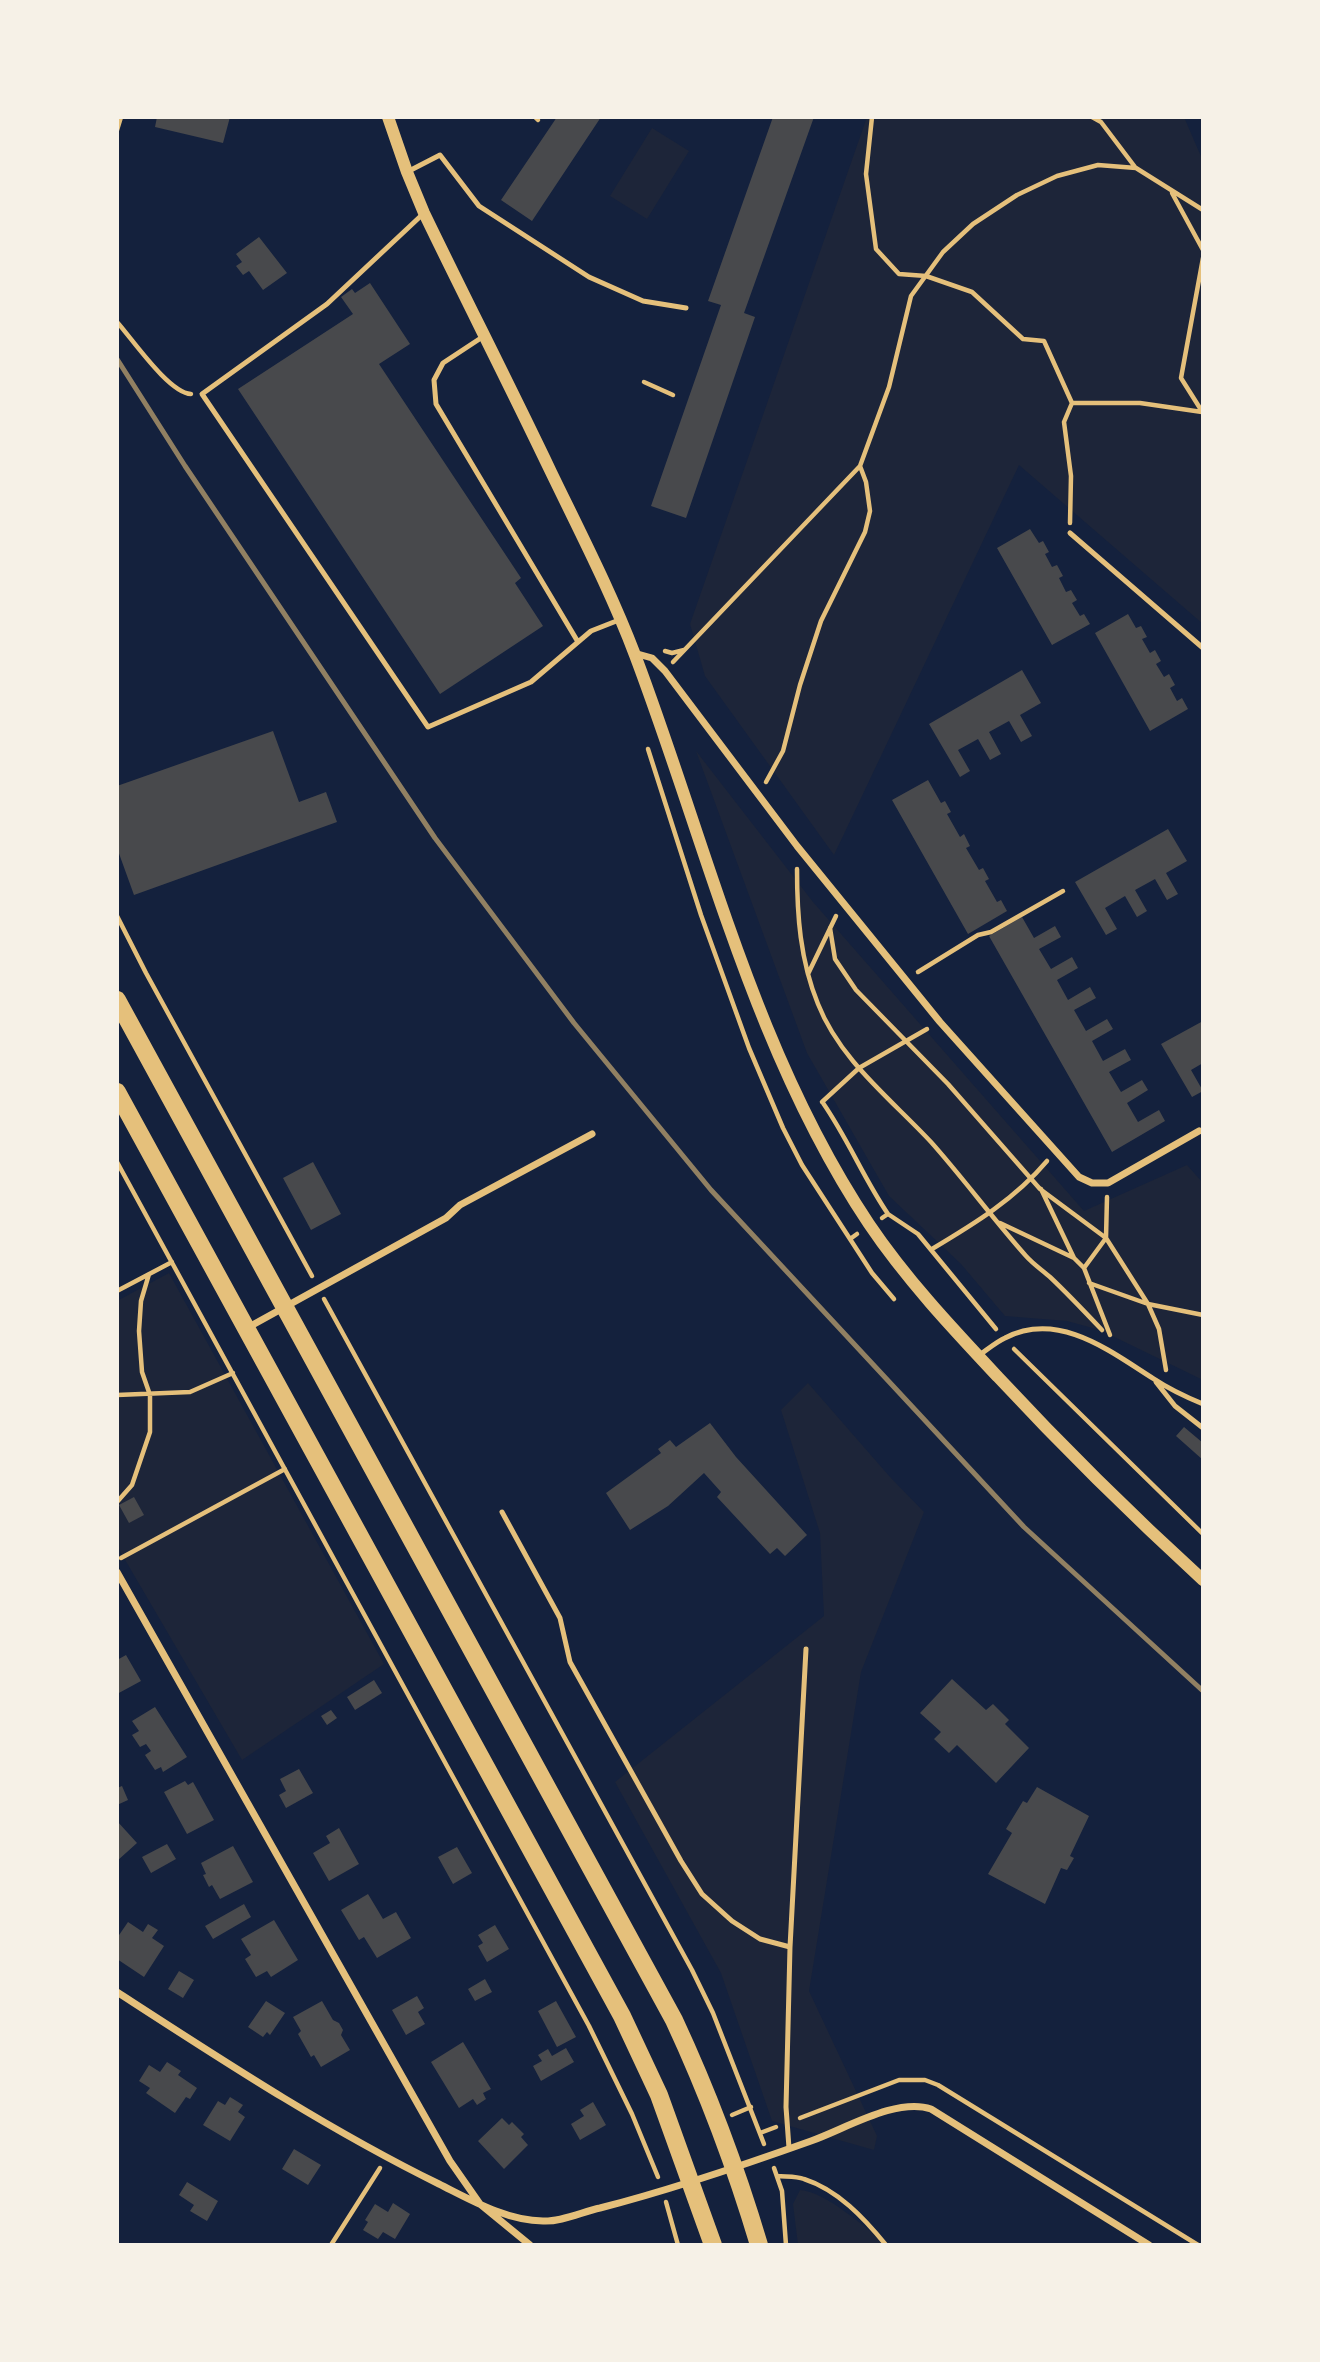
<!DOCTYPE html>
<style>
body{margin:0}
#map{position:relative;width:1320px;height:2362px;overflow:hidden;background:#14213d;font-family:"PT Sans Narrow",sans-serif}
canvas{display:block}
.frame{position:absolute;inset:0;border:119px solid #f6f1e7;pointer-events:none}
</style>
<div id="map">
<canvas width="1320" height="2362"></canvas>
<div class="frame"></div>
</div>
<script>
const context = document.querySelector('canvas').getContext('2d');
context.lineJoin = 'round';
function fillPath(path, color) { context.fillStyle = color; context.fill(path, 'evenodd'); }
function strokePath(path, color, width, dash) { context.strokeStyle = color; context.lineWidth = width; context.lineCap = dash ? 'butt' : 'round'; context.setLineDash(dash || []); context.stroke(path); }
fillPath(new Path2D(`
 M867,117H1184L1203,161V624L1019,465L834,855L705,676L690,624Z
 M652,128L689,151L647,219L610,196Z
 M696,751L813,902L1084,1211L1187,1165L1203,1183V1380L1100,1330L1067,1321L1005,1316L961,1264L889,1196L807,1053Z
 M169,1273L384,1664L242,1760L117,1546V1301Z
 M808,1383L890,1477L924,1512L861,1672L809,1991L877,2136L874,2150L772,2121L721,1973L615,1782L824,1616L820,1533L781,1410Z
 M800,2190C827,2192 865,2228 888,2245H798L793,2204Z`), '#1d2539');
fillPath(new Path2D(`
 M157,117H230L223,143L155,127Z
 M557,117H601L532,221L501,200Z
 M773,117H814L744,313L755,317L686,518L651,506L721,305L708,301Z
 M259,237L287,273L263,290L249,271L243,275L236,266L242,262L236,254Z
 M370,283L410,344L379,364L521,578L515,583L543,626L440,694L238,389L353,314L341,297L352,289L355,293Z
 M1030,529L1039,543L1043,541L1049,552L1045,554L1052,567L1057,565L1063,576L1059,578L1066,592L1071,590L1077,600L1072,603L1080,616L1084,614L1090,624L1052,645L997,548Z
 M1128,614L1136,628L1141,626L1147,637L1142,639L1150,653L1155,650L1161,661L1156,664L1164,677L1169,674L1175,685L1170,688L1177,701L1182,698L1188,709L1150,731L1095,633Z
 M1022,670L1041,703L1020,715L1032,736L1021,742L1009,721L989,732L1001,754L990,760L978,739L958,750L970,771L960,777L929,724Z
 M273,731L299,802L326,792L337,822L134,895L117,848V786Z
 M928,780L941,803L945,801L951,812L947,814L960,837L964,834L970,846L966,848L979,870L983,868L989,879L985,881L997,902L1001,900L1007,911L968,934L892,800Z
 M1168,829L1187,861L1166,873L1178,894L1167,900L1155,879L1135,890L1147,911L1137,917L1125,896L1105,908L1117,929L1106,935L1075,882Z
 M1022,917L1034,938L1055,926L1061,937L1039,949L1051,969L1072,957L1078,968L1057,980L1068,1000L1090,987L1096,998L1074,1010L1086,1031L1107,1019L1113,1029L1092,1041L1103,1061L1125,1049L1131,1060L1109,1072L1121,1092L1142,1080L1148,1090L1127,1103L1138,1122L1159,1110L1165,1121L1112,1152L989,936Z
 M1203,1021V1063L1191,1070L1203,1091L1192,1097L1161,1044Z
 M313,1162L341,1214L311,1230L283,1178Z
 M710,1423L736,1457L807,1535L785,1556L777,1548L770,1554L717,1497L721,1492L704,1473L668,1506L630,1530L606,1493L661,1453L658,1449L670,1440L676,1447Z
 M1184,1427L1203,1443V1460L1176,1436Z
 M134,1497L144,1515L129,1523L119,1505Z
 M126,1655L141,1681L117,1694V1660Z
 M952,1679L986,1710L993,1704L1009,1720L1005,1724L1029,1748L996,1783L957,1745L949,1753L934,1739L941,1732L920,1713Z
 M374,1680L382,1693L355,1710L347,1697Z
 M155,1707L187,1757L163,1772L161,1767L155,1770L145,1755L151,1751L146,1744L140,1747L132,1735L139,1731L132,1721Z
 M331,1710L337,1718L327,1725L321,1716Z
 M299,1769L313,1793L286,1808L279,1795L286,1791L280,1779Z
 M185,1781L188,1785L193,1782L214,1820L187,1834L164,1792Z
 M122,1786L128,1800L117,1805V1788Z
 M1037,1787L1089,1816L1070,1856L1074,1858L1067,1870L1061,1868L1045,1904L988,1874L1012,1833L1006,1829L1023,1801L1027,1803Z
 M117,1821L137,1843L117,1861Z
 M339,1828L359,1864L329,1881L313,1853L330,1843L326,1836Z
 M167,1844L176,1859L151,1873L142,1857Z
 M233,1846L253,1882L220,1899L212,1885L209,1887L203,1875L206,1874L201,1863Z
 M457,1847L472,1873L453,1884L438,1857Z
 M368,1894L383,1919L396,1912L411,1938L377,1958L364,1937L359,1940L341,1910Z
 M244,1904L251,1917L213,1939L205,1926Z
 M274,1920L298,1960L271,1977L267,1971L256,1977L245,1959L251,1955L241,1939Z
 M128,1922L143,1932L148,1924L158,1930L152,1938L164,1946L144,1977L117,1959V1938Z
 M495,1925L509,1949L487,1962L478,1946L483,1943L478,1935Z
 M179,1971L194,1980L183,1998L168,1989Z
 M485,1979L492,1992L475,2001L468,1989Z
 M417,1996L424,2008L418,2012L425,2024L406,2035L392,2010Z
 M266,2001L285,2013L270,2035L267,2032L263,2037L248,2027Z
 M322,2001L333,2020L339,2023L343,2030L341,2035L350,2050L321,2067L314,2055L311,2057L298,2034L301,2031L293,2017Z
 M556,2001L576,2037L557,2047L538,2011Z
 M463,2042L491,2089L483,2093L486,2099L477,2105L473,2099L459,2108L431,2062Z
 M566,2048L574,2062L541,2081L533,2066L542,2061L538,2055L548,2049L552,2056Z
 M167,2062L181,2071L178,2075L197,2088L190,2099L186,2097L175,2113L146,2093L150,2088L139,2081L149,2065L160,2072Z
 M230,2097L243,2105L238,2112L245,2117L230,2141L203,2125L218,2101L225,2105Z
 M593,2102L606,2125L580,2140L571,2124L584,2116L580,2110Z
 M502,2118L509,2125L512,2122L524,2134L521,2137L528,2145L504,2169L478,2141Z
 M294,2149L321,2165L308,2185L282,2169Z
 M187,2182L218,2201L207,2221L190,2211L194,2205L179,2195Z
 M393,2203L410,2214L395,2239L383,2232L378,2239L363,2230L368,2222L365,2220L375,2204L388,2212Z`), '#48494c');
strokePath(new Path2D(`
 M535,117L538,120
 M872,117L866,174L876,249L899,274L926,276L972,292L1023,339L1044,341L1072,403H1140L1202,412
 M1092,117L1101,122L1135,167
 M117,130L121,117
 M1172,193L1203,250
 M1203,258L1181,378L1203,413
 M117,322C133,340 169,393 191,394
 M644,382L673,395
 M1070,523L1071,476L1064,422L1072,403
 M665,651L672,653L684,650
 M673,662L860,466L889,387L911,296L943,252L973,224L1017,195L1057,176L1098,165L1136,168L1203,210
 M648,749L701,915L749,1048L783,1128L802,1165L850,1239L857,1234
 M766,782L783,751L800,685L821,621L865,532L870,511L866,482L860,466
 M797,869C797,915 800,960 818,1004C840,1060 891,1099 931,1142C964,1179 993,1219 1026,1256C1033,1264 1042,1270 1050,1277C1068,1294 1085,1312 1102,1330
 M117,916L146,973L312,1276
 M830,928L835,959L856,990L948,1084L1040,1189L1106,1238L1148,1304L1159,1329L1166,1370
 M918,972L978,935L991,932L1063,891
 M808,974L836,916
 M822,1102L859,1068L927,1029
 M823,1103C848,1139 864,1179 888,1214
 M117,1162L589,2026L632,2114L658,2177
 M1041,1189L1074,1258L1084,1268L1110,1335
 M882,1218L888,1214L918,1234L996,1329
 M1000,1223L1074,1258
 M850,1239L872,1273L894,1299
 M932,1249C974,1224 1015,1199 1047,1161
 M1084,1268L1106,1238L1107,1197
 M1089,1283L1148,1304L1203,1315
 M117,1291L172,1262
 M324,1299L692,1970L713,2013L764,2144
 M1014,1349L1203,1534
 M117,1395L190,1392L233,1373
 M117,1502L132,1485L150,1432V1395L142,1372L139,1331L141,1301L149,1274
 M121,1558L285,1469
 M732,2115L751,2107
 M800,2118L899,2080H925L938,2085L1198,2245
 M760,2133L776,2127
 M774,2168L782,2191L786,2245
 M777,2176C785,2177 796,2176 804,2179C838,2190 864,2218 886,2245
 M666,2202L678,2245
 M331,2245L380,2168`), '#e5c07b', 4.5);
strokePath(new Path2D(`
 M407,172L440,155L479,206L589,277L643,301L686,308
 M424,213L327,304L202,394L428,727L531,682L591,631L619,620
 M484,336L443,363L434,380L436,404L578,642
 M1070,533L1203,648
 M978,1356C987,1350 996,1342 1005,1338C1059,1310 1111,1352 1154,1379C1169,1389 1186,1397 1203,1404
 M1156,1382L1175,1406L1203,1428
 M502,1512L560,1618L570,1662L681,1861L702,1894L732,1921L760,1939L790,1947
 M789,2148L786,2107L790,1947L806,1649`), '#e5c07b', 5);
strokePath(new Path2D(`
 M634,653L652,658L665,671L797,846L940,1022L1079,1177L1092,1183H1108L1199,1131
 M247,1328L446,1218L460,1205L592,1134
 M117,1572L450,2161L480,2204L530,2245
 M117,1992C222,2060 327,2129 439,2184C471,2200 507,2221 543,2221C561,2222 582,2212 600,2208C671,2190 741,2166 811,2141C845,2129 897,2097 931,2109L1149,2245`), '#e5c07b', 7);
strokePath(new Path2D(`
 M388,117L407,172L424,213C466,300 510,386 551,472C580,532 611,592 635,655C707,845 754,1052 869,1224C906,1279 953,1329 998,1377C1064,1448 1132,1515 1203,1580`), '#e5c07b', 12);
strokePath(new Path2D(`
 M117,1000L674,2020C708,2093 736,2168 759,2245
 M117,1092L622,2016L659,2095L713,2245`), '#e5c07b', 18);
strokePath(new Path2D(`
 M117,359L185,466L435,838L574,1023L711,1190L1024,1527L1203,1691`), '#918062', 5);
</script>
